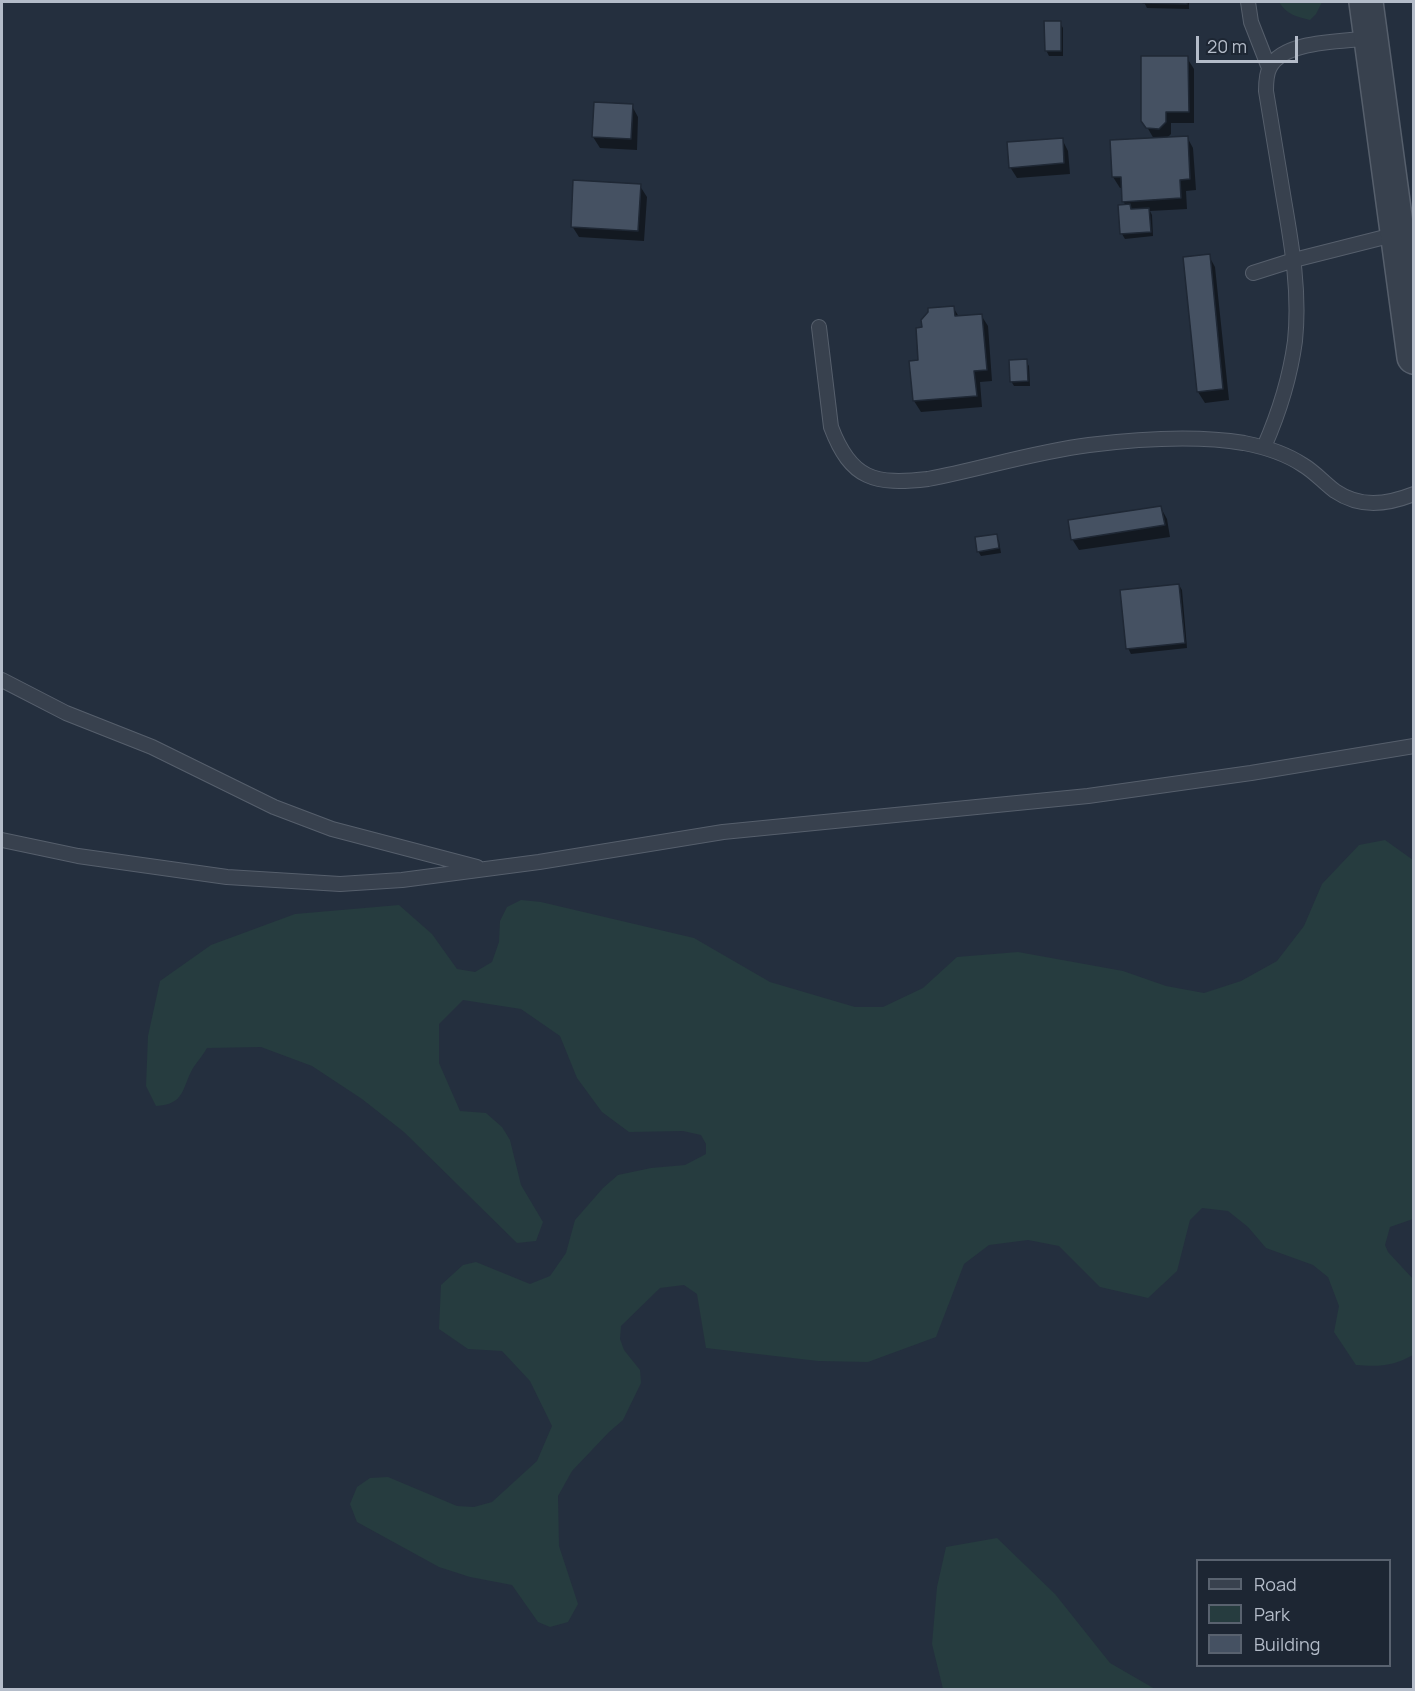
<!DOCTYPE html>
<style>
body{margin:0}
#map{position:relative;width:1415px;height:1691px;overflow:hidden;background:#242f3e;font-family:Manrope,sans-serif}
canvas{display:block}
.frame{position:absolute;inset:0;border:3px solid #b4bcc9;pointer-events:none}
.legend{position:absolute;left:1196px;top:1559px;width:195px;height:108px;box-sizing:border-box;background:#1d2633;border:2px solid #59626f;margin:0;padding:8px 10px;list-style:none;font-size:18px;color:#b4bcc9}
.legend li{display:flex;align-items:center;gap:12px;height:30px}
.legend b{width:30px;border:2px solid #59626f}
.scale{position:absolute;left:1196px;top:36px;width:102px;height:27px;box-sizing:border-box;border:3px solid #b4bcc9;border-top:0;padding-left:8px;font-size:18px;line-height:21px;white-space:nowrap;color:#b4bcc9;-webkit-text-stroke:4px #1d2633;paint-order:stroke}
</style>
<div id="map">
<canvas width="1415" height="1691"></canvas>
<div class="frame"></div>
<ul class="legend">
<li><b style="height:8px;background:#38414e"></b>Road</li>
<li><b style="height:16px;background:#263c3f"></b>Park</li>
<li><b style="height:16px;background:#455162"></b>Building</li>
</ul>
<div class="scale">20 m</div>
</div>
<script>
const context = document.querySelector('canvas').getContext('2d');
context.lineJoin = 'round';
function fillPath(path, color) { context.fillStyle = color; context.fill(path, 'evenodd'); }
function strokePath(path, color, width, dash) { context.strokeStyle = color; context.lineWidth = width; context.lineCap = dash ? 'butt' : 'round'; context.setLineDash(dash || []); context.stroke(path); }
fillPath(new Path2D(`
 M1279,2H1322L1316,14L1310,20C1297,17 1286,14 1279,2Z
 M1385,840L1413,860V1219L1390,1227L1385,1245L1388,1252L1413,1279V1355C1393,1366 1380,1367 1356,1365L1334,1332L1339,1306L1328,1277L1313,1265L1266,1248L1248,1227L1228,1211L1202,1208L1190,1220L1177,1271L1148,1298L1100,1287L1059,1246L1028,1240L989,1245L964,1264L936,1337L868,1362L818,1361L706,1348L697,1294L684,1285L660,1288L621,1326L620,1339L624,1350L640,1370L641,1383L623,1420L609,1432L572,1471L558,1496L559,1546L578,1604L568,1622L550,1627L538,1622L512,1585L470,1577L439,1567L357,1522L350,1504L357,1487L370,1478L388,1477L457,1506L474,1507L492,1502L537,1461L552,1426L530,1381L502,1351L468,1349L439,1329L441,1285L463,1265L476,1262L530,1284L550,1276L566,1253L575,1220L603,1188L618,1175L651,1168L685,1165L706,1154V1144L701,1135L683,1131L629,1132L602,1112L577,1078L560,1036L521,1009L463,1000L439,1024V1063L460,1111L486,1113L502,1127L510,1140L521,1185L543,1222L536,1241L517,1243L404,1132L362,1099L312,1066L261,1047L207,1048C203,1055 197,1062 193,1068C181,1090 185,1104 156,1106L146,1086L148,1036L160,981L211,945L295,914L399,905L432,934L457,969L475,972L492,962L499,942L500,921L507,907L521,900L541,902L694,938L770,982L855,1007H883L923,988L957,957L1018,952L1123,971L1166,986L1204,993L1241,981L1277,961L1304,926L1322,884L1359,845Z
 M997,1538L1055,1594L1110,1663L1155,1689H943L932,1644L937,1587L946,1547Z`), '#263c3f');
fillPath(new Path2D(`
 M1144,2H1189V9L1147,8Z
 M1060,23L1063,28V56H1049L1046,50Z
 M1187,58L1194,69V123H1171V134L1167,138L1187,137L1193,148L1196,190L1186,191L1187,209L1150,211L1152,215L1153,236L1125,239L1122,234L1126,206L1123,201V188H1120L1113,177L1154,139L1143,120Z
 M632,106L638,117L637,150L600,148L593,137Z
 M1062,139L1068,151L1070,174L1017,178L1010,167Z
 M640,186L647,197L644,241L579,237L572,226Z
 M1209,256L1215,267L1229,400L1205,403L1198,392L1185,259Z
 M953,307L959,317L981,315L988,326L992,381L980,382L982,407L921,412L914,401L924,328Z
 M1026,361L1029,366L1030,386H1014L1011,381Z
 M1161,508L1167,519L1170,537L1079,550L1072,539Z
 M996,536L999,541L1001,553L981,556L978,551Z
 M1179,585L1182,590L1187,648L1131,654L1128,648Z`), '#0007');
const building = new Path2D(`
 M1143,2H1187V4L1143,3Z
 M1044,21H1061V51H1045Z
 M1141,56H1188L1189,112H1166V122L1159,129L1146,128L1141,121Z
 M594,102L633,104L631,139L592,137Z
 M1188,136L1190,179L1180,180L1181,198L1122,202L1121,177H1112L1110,140Z
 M1063,138L1064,163L1009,168L1007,142Z
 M573,180L641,184L638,231L571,227Z
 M1130,204L1131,209L1149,208L1151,232L1120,234L1118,205Z
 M1210,254L1223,389L1197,392L1183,257Z
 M954,306L955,316L982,314L987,370L974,371L977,396L913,401L909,361L918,360L916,328L922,327L921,320L928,312V308Z
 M1027,359L1028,381L1010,382L1009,360Z
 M1161,506L1165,525L1071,540L1068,520Z
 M997,534L999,548L977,552L975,537Z
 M1179,584L1185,643L1126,649L1120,590Z`);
fillPath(building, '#455162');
strokePath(building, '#1f2835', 1.5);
const service = new Path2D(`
 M1248,2L1251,22L1269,68
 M1253,273L1294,260L1397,234
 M819,327L831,427C851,480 875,485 928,479C981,469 1034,452 1089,445C1137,439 1196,435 1244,443C1265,447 1285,453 1303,465C1315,472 1324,483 1335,491C1360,508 1386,505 1414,494
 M1264,447C1279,413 1290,378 1295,341C1300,293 1292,246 1284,200C1278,163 1272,127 1266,91C1266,84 1266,74 1270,67C1284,40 1343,42 1371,38
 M2,680L66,713L152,747L274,807L332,829L477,867
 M2,840L78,856L227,877L340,884L402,880L539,862L723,832L1088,796L1251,773L1414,746`);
const tertiary = new Path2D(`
 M1366,2L1414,357`);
strokePath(service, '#565f6c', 16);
strokePath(tertiary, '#565f6c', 36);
strokePath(service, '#38414e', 14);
strokePath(tertiary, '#38414e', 33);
</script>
